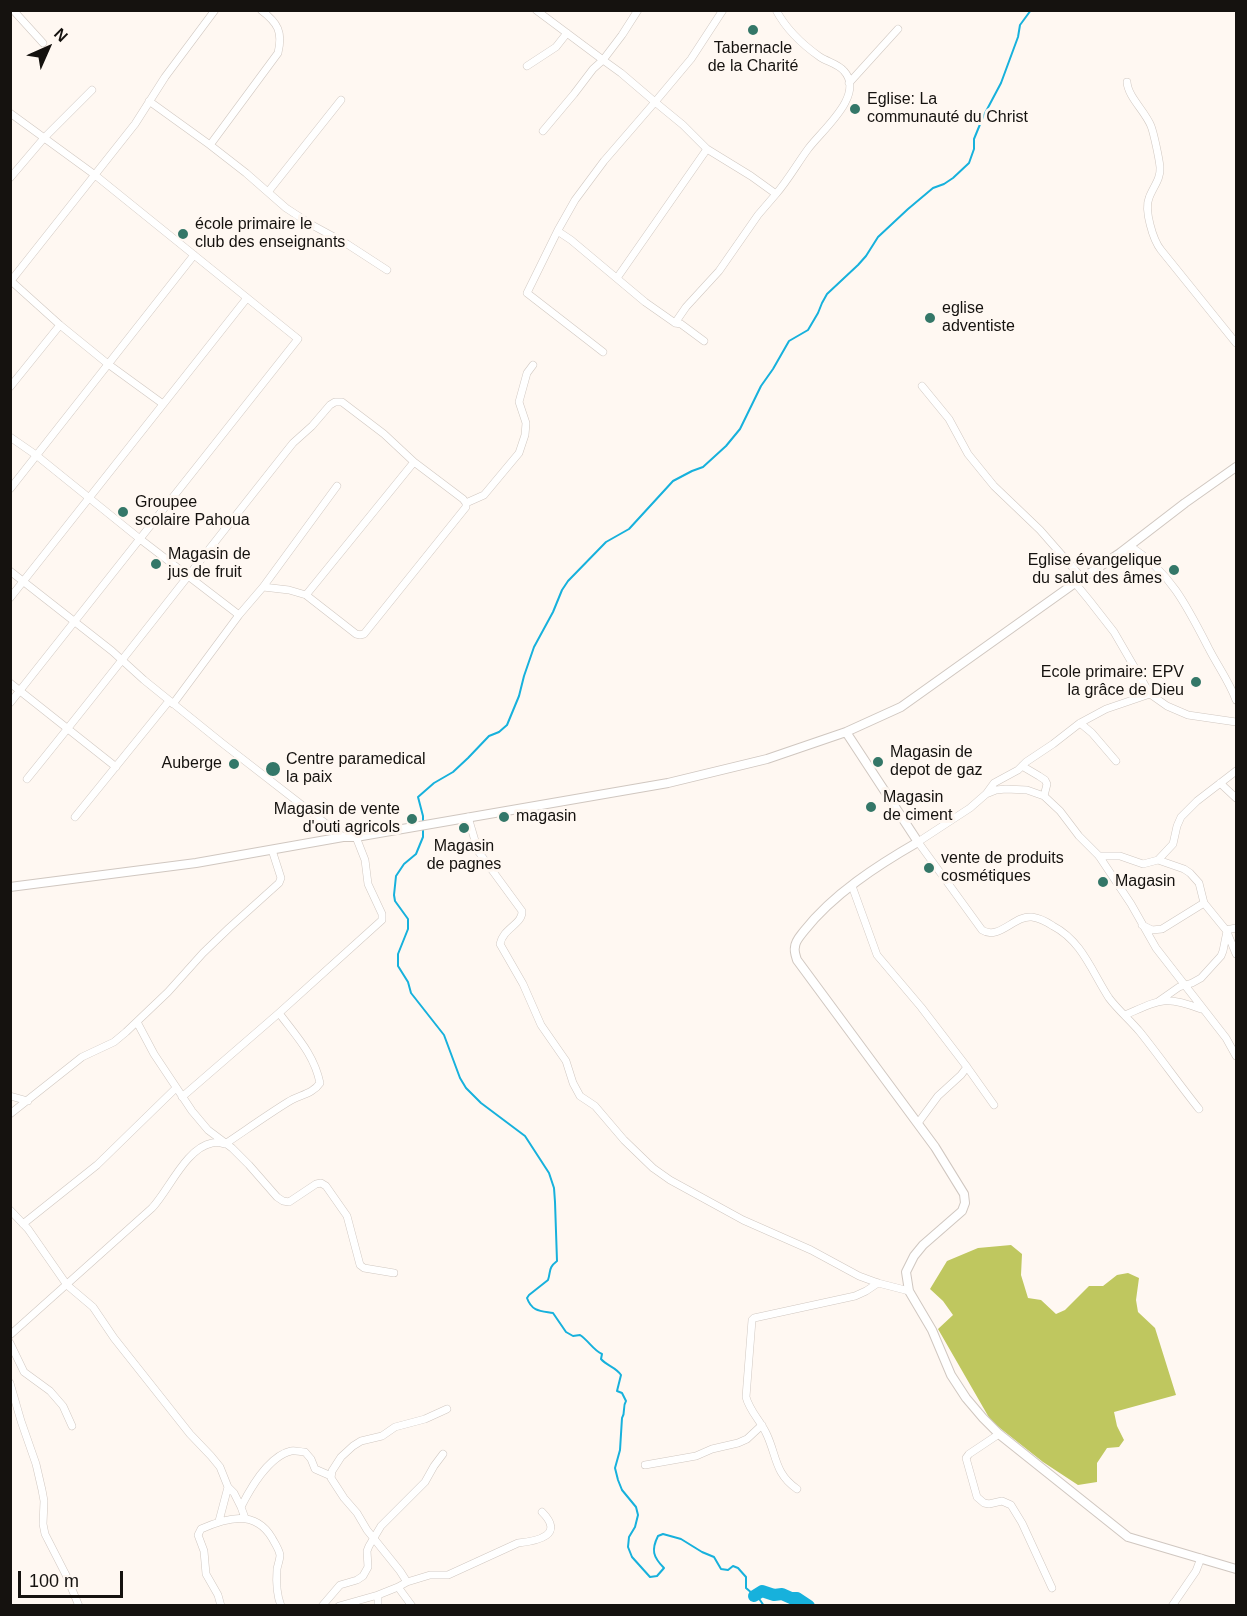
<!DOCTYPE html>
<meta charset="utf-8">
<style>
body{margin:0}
#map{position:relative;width:1247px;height:1616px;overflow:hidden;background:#fff8f2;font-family:Arial,sans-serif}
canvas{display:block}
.frame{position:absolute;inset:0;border:12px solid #15120f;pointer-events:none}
.north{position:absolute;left:18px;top:18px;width:60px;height:60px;-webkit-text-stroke:4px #fff8f2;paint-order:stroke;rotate:45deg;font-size:16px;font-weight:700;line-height:24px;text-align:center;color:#15120f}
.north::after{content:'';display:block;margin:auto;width:21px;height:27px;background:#15120f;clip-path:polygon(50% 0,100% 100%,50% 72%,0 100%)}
.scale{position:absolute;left:18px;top:1571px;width:105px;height:27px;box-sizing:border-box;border:3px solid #15120f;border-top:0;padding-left:8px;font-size:18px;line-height:21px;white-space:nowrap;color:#15120f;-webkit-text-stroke:4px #fff8f2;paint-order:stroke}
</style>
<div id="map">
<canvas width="1247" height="1616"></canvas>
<div class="frame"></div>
<div class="north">N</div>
<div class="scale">100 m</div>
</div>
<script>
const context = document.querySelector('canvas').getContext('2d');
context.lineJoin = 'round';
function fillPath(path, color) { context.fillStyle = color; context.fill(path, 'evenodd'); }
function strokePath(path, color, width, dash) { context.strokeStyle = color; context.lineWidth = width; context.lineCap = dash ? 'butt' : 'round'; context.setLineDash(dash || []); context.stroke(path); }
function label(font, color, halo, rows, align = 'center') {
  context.font = font + ' Arial,sans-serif'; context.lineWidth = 6; context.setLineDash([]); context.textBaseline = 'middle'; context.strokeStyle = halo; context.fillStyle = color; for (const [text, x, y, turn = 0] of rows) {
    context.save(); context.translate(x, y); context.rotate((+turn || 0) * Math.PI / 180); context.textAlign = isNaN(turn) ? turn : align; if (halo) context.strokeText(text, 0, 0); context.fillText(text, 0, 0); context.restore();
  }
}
fillPath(new Path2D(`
 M1011,1245L1022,1254L1021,1275L1028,1298L1041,1300L1056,1314L1065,1310L1089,1286H1103L1117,1275L1128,1273L1139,1278L1136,1300L1138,1312L1155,1328L1176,1395L1114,1412L1117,1426L1124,1440L1119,1447L1107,1448L1097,1463V1482L1078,1485L1043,1462L991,1421L938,1329L953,1315L943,1301L930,1289L947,1261L978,1248Z`), '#bfc75f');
strokePath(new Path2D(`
 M423,823V816L418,797L434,783L453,772L468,758L489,736L499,732L507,725L519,696L524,676L534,647L553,612L562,590L568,581L606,542L629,529L673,481L692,471L703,467L726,446L740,429L761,386L773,369L789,341L808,330L818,313L822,303L827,294L858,265L866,256L878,237L908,209L933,188L944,184L953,178L969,163L974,149V139L983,117L1001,83L1018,37L1020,25L1031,10
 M423,829V837L416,854L404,864L396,876L394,895L395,901L408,919V929L398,954V966L408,982L411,993L444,1035L460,1078L466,1088L481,1103L525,1136L549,1173L554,1188L555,1202L557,1261C548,1268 551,1271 548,1280L529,1295L527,1298C532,1312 541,1311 553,1313L566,1332L573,1336L580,1335C589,1341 593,1350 602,1354L601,1359C607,1366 616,1367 621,1375L617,1391L622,1393L626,1401C622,1407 626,1412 622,1418L620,1450L615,1468L618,1480L622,1490L636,1507L638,1515L635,1527L629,1537L628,1547L632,1557L650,1577L657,1576L664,1568C653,1557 651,1550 658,1536L663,1534L681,1539L702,1552L714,1557L721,1569L728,1570L733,1566L738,1568L746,1577V1588L760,1600L764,1606`), '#17b1dc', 2);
strokePath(new Path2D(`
 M754,1596L762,1591L774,1595L782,1594L791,1598H797L809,1606`), '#17b1dc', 12);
const minor = new Path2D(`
 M13,10L43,43
 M261,10C278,23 283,32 278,53L210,145L246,173L286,208L312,225L347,244L387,270
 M536,10L603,60L622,35L638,10
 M776,10C786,29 803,45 820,57C828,62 838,64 844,71C866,95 821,131 808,149C797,164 788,180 776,194
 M527,66L556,47L567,33
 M1127,82C1128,97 1145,111 1151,126C1154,134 1159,158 1160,167C1161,179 1153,187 1149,198C1144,210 1153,240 1161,250L1236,343
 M849,83L898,29
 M149,101L210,145
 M10,113L95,175L298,339L10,703
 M543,131L574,94L593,69L603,60L621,73L655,102L691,59L723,10
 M10,178L44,138L92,90
 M268,192L341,100
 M558,230L527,293L603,352
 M617,278L707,149
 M10,280L60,325L108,364L163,404
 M10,282L135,124L165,77L215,10
 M675,323L686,307L719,271L758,215L776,194L751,176L707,149L683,125L655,102L604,161L575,200L558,230L559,232L571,240L645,302L675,323L681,324L704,341
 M922,386L949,419L968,454L994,486L1040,530L1082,578
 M10,387L60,325
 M10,437L36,455L140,539L239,615
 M414,462L463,499L466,503
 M10,489L194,255
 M1130,546C1170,572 1187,606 1208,647C1217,665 1229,681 1236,700
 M10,571L112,651L144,680L222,743L343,837
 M1075,583L1089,600L1114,632L1150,694L1167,706L1188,715L1236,722
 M263,587L337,486
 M306,595L356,634L360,635L364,634L466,507V503L484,495L519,453L525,435L526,423L519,402L527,373L533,365
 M10,598L247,298
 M10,683L116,767
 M1080,723L1092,733L1116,761
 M1022,766L1039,776L1045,780L1047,784L1044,796
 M27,779C117,668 204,555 293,443L312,426L330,405L335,402H342L384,434L414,462L306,595L289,590L263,587L239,615L173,704
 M1220,783L1236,798
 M986,794L994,783L1018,770L1026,762L1053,744L1080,723L1106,709L1150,694
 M75,817L169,701
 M468,817L478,851L522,911C523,924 503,928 500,944L523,984L541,1025L566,1061L573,1083L580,1096L595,1106L624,1140L653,1168L670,1180L743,1220L811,1250L859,1276L878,1283L909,1291
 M1099,856H1120L1143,864L1158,860L1173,844L1177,826L1181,817L1197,801L1236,771
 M1158,860L1184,869L1190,873L1199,883L1204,903L1226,930L1236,928
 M852,886L877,955L921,1007L967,1067L994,1105
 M1142,925L1152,930L1162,929L1204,903
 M1227,932L1236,954
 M1159,1001L1179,987L1192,983L1201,978L1221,956L1223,951L1227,931
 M1125,1015C1160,1000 1164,995 1201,1009
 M137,1022L154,1054L192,1111L208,1130L232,1148L249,1165L277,1197L283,1201L289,1202L316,1184L321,1183L326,1186L347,1216L360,1265L364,1268L394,1273
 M10,1096L28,1101
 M182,1097L279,1013L382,920V914L368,884L365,860L356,837
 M1199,1109C1179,1084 1160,1057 1140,1032C1130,1020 1118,1010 1109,998C1092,972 1082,941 1053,926C1047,922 1039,918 1032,917C1014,915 999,941 982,930L918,842L970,808L986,794L996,790L1006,789L1027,790L1044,796L1060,811L1079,836L1099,856L1131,904L1156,948L1226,1038L1236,1056
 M10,1114L82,1057L114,1042L126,1032L168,992L203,953L229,928L279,883L281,878L272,850
 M918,1123L938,1096L961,1075L967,1067
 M10,1210L28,1229L67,1285L93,1307L114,1338L190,1434L211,1456L220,1467L228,1487L234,1493L241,1507
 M23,1224L97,1165L176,1088
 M10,1335L152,1208C169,1190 186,1148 212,1143C216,1142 221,1143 225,1144C246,1130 267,1115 288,1102C299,1095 313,1094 320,1083C314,1054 296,1036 279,1013
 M10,1343L24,1372L50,1391L63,1406L72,1426
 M10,1383L21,1421L36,1464L42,1490L44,1501L43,1524L45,1534L66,1575L79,1606
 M999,1434L969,1454L966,1458L977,1497L984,1503L989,1504L1002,1501L1011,1505L1022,1523L1052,1588
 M645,1465L696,1456L712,1449L738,1443L747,1439L762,1425
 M797,1489C775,1474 777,1457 767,1435C761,1421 750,1412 746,1397L752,1320L754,1318L855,1296L866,1291L878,1283
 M245,1518L241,1507C250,1489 269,1456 291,1451C295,1450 300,1452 305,1452L311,1459L315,1469L331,1476
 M219,1521L228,1487
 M407,1582L430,1575H448L518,1543C538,1541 565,1535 542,1512
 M398,1587L412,1606
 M378,1595L398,1587L407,1582L400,1571L367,1530L357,1513L344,1498L331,1478L332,1471L341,1457L353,1446L361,1441L382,1436L395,1427L425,1419L447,1409
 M221,1606L218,1595L206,1574L204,1551L198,1535L201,1529C226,1518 255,1509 272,1538C274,1542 279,1549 280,1555C280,1559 278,1564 277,1569C276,1582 276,1593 281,1606
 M322,1606L340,1585L357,1580L363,1576L368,1567L367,1551L369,1546L381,1526L425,1482L434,1466L443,1454
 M339,1606L378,1595V1606
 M1172,1606L1196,1571L1201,1558`);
const tertiary = new Path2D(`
 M846,732L918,842C878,865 833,894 804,931C801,935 795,941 795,947C794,950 796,957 797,960L935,1147L964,1194L965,1203L962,1211L923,1245L914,1256L906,1272L909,1291L932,1330L951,1375L966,1398L983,1418L999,1434L1128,1537L1236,1569
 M10,887L196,863L343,837H356L668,783L767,759L846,732L901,707L1075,583L1120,553L1185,503L1236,467`);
strokePath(minor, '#d0c7c0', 8);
strokePath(tertiary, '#d0c7c0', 10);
strokePath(minor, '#fff', 7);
strokePath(tertiary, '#fff', 8);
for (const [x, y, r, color] of [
 [753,30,6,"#347768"],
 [855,109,6,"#347768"],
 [183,234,6,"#347768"],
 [930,318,6,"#347768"],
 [123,512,6,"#347768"],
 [156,564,6,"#347768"],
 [1174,570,6,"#347768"],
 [1196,682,6,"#347768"],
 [878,762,6,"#347768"],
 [234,764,6,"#347768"],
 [273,769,8,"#347768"],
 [871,807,6,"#347768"],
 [504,817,6,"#347768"],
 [412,819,6,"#347768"],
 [464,828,6,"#347768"],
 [929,868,6,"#347768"],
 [1103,882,6,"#347768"]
]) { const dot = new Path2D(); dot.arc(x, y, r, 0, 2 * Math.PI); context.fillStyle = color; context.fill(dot); strokePath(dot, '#fff8f2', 2); }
label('16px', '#15120f', '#fff8f2', [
 ["Tabernacle",753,49,"center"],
 ["de la Charité",753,67,"center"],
 ["Eglise: La",867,100],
 ["communauté du Christ",867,118],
 ["école primaire le",195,225],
 ["club des enseignants",195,243],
 ["eglise",942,309],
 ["adventiste",942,327],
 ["Groupee",135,503],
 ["scolaire Pahoua",135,521],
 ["Magasin de",168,555],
 ["jus de fruit",168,573],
 ["Eglise évangelique",1162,561,"right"],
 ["du salut des âmes",1162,579,"right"],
 ["Ecole primaire: EPV",1184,673,"right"],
 ["la grâce de Dieu",1184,691,"right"],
 ["Magasin de",890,753],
 ["depot de gaz",890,771],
 ["Centre paramedical",286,760],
 ["la paix",286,778],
 ["Auberge",222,764,"right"],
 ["Magasin",883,798],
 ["de ciment",883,816],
 ["Magasin de vente",400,810,"right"],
 ["d'outi agricols",400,828,"right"],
 ["magasin",516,817],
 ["Magasin",464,847,"center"],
 ["de pagnes",464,865,"center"],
 ["vente de produits",941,859],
 ["cosmétiques",941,877],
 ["Magasin",1115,882]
], 'left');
</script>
